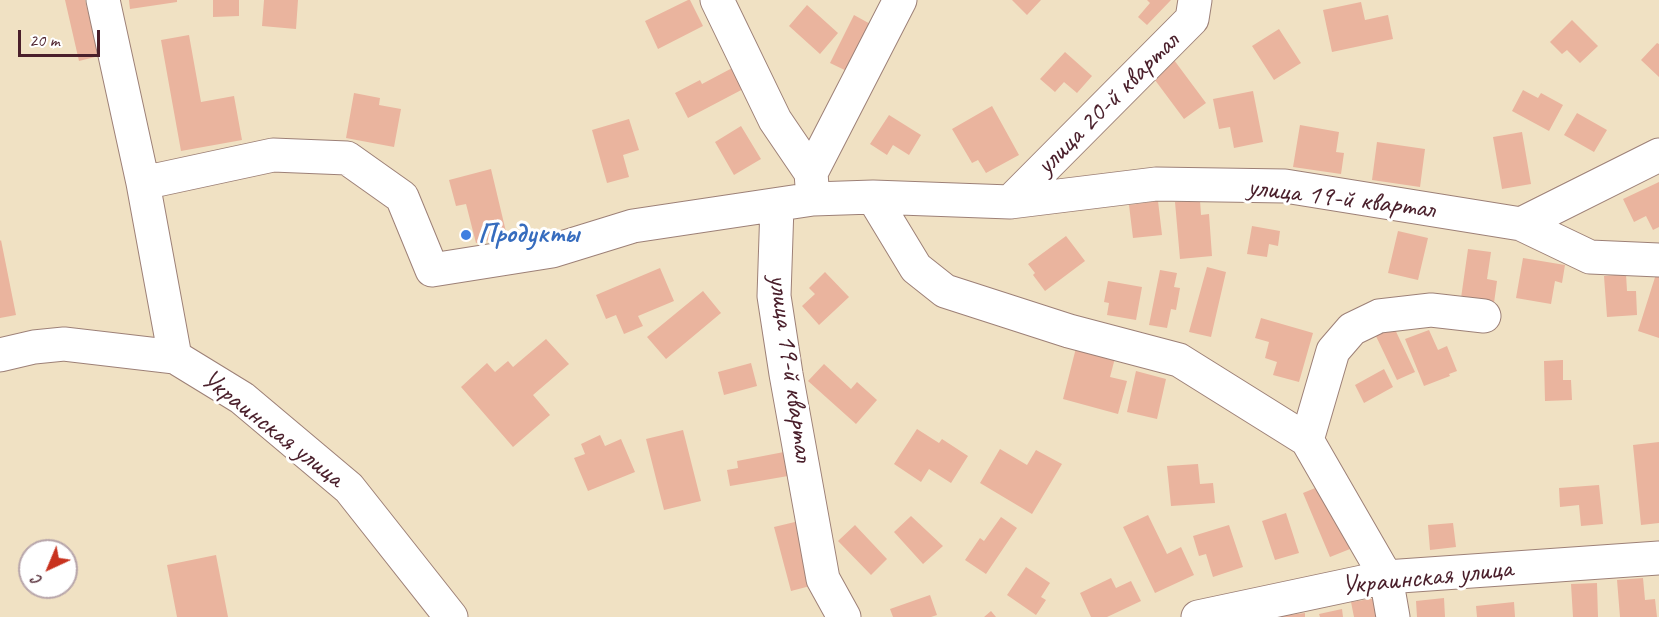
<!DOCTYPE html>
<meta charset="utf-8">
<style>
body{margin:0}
#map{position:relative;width:1659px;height:617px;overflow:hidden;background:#f0e1c3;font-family:Caveat,sans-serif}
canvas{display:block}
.north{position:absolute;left:18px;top:539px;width:60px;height:60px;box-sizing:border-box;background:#fff;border:2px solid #b7a5aa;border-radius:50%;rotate:224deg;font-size:16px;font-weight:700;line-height:24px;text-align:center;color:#4a1f2b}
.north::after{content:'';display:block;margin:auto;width:21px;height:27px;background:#c8321e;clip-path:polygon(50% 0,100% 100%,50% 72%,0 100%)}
.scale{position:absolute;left:18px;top:30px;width:82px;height:27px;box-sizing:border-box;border:3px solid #4a1f2b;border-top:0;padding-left:8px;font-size:18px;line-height:21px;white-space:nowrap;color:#4a1f2b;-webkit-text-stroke:4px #fff;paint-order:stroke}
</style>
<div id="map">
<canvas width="1659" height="617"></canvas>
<div class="north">С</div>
<div class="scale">20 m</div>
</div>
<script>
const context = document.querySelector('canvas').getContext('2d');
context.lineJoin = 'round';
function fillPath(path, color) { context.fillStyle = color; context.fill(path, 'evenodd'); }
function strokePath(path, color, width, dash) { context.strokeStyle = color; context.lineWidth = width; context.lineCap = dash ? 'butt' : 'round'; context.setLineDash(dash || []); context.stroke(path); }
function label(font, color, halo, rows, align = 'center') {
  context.font = font + ' Caveat,sans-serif'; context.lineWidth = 6; context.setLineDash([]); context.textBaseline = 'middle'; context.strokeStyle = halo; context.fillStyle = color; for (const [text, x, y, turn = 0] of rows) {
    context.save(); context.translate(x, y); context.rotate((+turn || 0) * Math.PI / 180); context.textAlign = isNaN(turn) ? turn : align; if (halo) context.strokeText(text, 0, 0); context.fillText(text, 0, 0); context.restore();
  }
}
fillPath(new Path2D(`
 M65,0H85L99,56L79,61Z
 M129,0H177V2L130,9Z
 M213,0H239V16L213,17Z
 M264,0H298L296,29L262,26Z
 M688,0H690L703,26L658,49L645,21Z
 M1012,0H1041L1027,15Z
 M1147,0H1171L1147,25L1138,17L1150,3Z
 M1361,2L1365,20L1388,15L1393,39L1332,52L1323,10Z
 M807,5L838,33L820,54L789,26Z
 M854,15L874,26L851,73L830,63Z
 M1572,20L1598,46L1580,63L1567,50L1562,54L1550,42Z
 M1279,29L1301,63L1274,80L1252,46Z
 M189,35L201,102L234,96L242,140L181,151L161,40Z
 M1657,43L1659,44V77L1641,60Z
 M1065,52L1092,76L1077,93L1064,82L1055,92L1040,79Z
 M1174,60L1206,103L1184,119L1152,76Z
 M736,66L747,87L688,118L675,93L700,80L702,84Z
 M1523,90L1538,98L1541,93L1563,105L1549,131L1512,111Z
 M1253,91L1263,142L1234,148L1230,127L1219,129L1213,99Z
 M354,93L380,98L379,105L401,109L394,147L346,138Z
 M992,106L1019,155L986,173L978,160L972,163L952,129Z
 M1577,113L1607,130L1594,152L1564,135Z
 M889,115L921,135L909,155L893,145L887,155L870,144Z
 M629,119L639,150L623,155L629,177L607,183L592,130Z
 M1300,125L1339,132L1336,152L1344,153L1341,174L1293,167Z
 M741,126L761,159L734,175L715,142Z
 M1522,132L1531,184L1502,189L1493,137Z
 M1377,142L1425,149L1420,187L1372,180Z
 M491,169L507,236L476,243L466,204L456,206L449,180Z
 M1659,182V227L1653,230L1646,216L1634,222L1623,199Z
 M1200,200L1201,215L1209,214L1212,256L1180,259L1175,202Z
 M1158,201L1162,235L1133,238L1129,205Z
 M1252,226L1280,231L1278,246L1269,244L1267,257L1247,254Z
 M1398,231L1428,238L1418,280L1388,273Z
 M1066,236L1085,261L1045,291L1033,275L1035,273L1028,264Z
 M1,240L16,315L0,318V241Z
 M1468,249L1491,252L1487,279L1497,281L1494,303L1461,298Z
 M1523,258L1565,265L1562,283L1555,281L1551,304L1516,298Z
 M1207,267L1226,272L1211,337L1189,332Z
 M660,268L674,301L638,316L643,326L624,334L616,315L606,319L596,295Z
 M1160,270L1177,273L1174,287L1180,288L1176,310L1171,309L1167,328L1149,325Z
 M1657,271L1659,272V338L1638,331Z
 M825,272L849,297L819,325L802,306L815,294L809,288Z
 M1626,274L1627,291H1636L1637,315L1607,317L1604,276Z
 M1108,281L1142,287L1136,320L1107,315L1109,303L1104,302Z
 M703,291L721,313L666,359L647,337Z
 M1261,318L1313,333L1299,382L1273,375L1277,362L1265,358L1269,342L1255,338Z
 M1392,323L1415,372L1397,380L1374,332Z
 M1429,330L1438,350L1447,346L1457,371L1449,374L1450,376L1424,386L1405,339Z
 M546,339L569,364L533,395L550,415L513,447L461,387L487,363L495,372L508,361L513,367Z
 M1076,348L1115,358L1110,377L1127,381L1118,414L1063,399Z
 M1563,360V380H1571L1572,400L1545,401L1544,361Z
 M751,363L757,386L724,395L718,372Z
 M824,364L851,389L857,382L877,400L856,424L808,381Z
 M1384,369L1393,387L1364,403L1355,385Z
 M1136,371L1166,379L1157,419L1127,412Z
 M917,429L939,443L942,439L968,456L951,483L929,469L921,482L894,464Z
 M683,430L701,501L664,510L646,439Z
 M600,435L605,446L621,439L635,472L588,491L574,458L585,454L581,444Z
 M1659,442V523L1641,525L1633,445Z
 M1000,449L1027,465L1036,450L1062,464L1032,514L980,483Z
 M784,452L788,476L730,486L727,470L738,468L737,461Z
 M1198,464L1200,484L1213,483L1215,503L1171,506L1167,466Z
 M1325,484L1355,547L1330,557L1303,493Z
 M1599,485L1603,524L1581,526L1579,505L1560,507L1559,488Z
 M1286,513L1299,553L1275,560L1262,521Z
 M1148,515L1167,554L1181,547L1194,575L1155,593L1123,527Z
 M911,516L943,546L923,564L894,532Z
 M1001,517L1017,528L986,574L965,560L980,538L984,541Z
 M799,521L814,585L791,591L774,527Z
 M1453,523L1456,547L1430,550L1428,525Z
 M855,525L887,559L871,575L838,541Z
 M1229,525L1243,567L1213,577L1206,554L1199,556L1193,536Z
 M216,555L228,617H177L167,565Z
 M1026,567L1050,583L1041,597L1046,600L1036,615L1007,595Z
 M1111,578L1116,588L1131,581L1141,601L1107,617H1091L1080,593Z
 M1643,578L1645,600L1655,599L1657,617H1620L1617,580Z
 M1597,583L1598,617H1573L1571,584Z
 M930,595L937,615L931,617H893L890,609Z
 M1377,598L1381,617H1354L1351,602Z
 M1444,598L1445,617H1417L1416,601Z
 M1514,602L1515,617H1477L1476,606Z
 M1342,609L1343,617H1320L1319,614Z
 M991,611L996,617H984Z
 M1305,613V617H1282V616Z`), '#eab49e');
const minor = new Path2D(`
 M103,0L143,183L175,357
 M717,0L775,120L811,173
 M143,183L273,155L347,158L402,197L432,270L552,251L633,226L813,199L873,197L1010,202L1156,184L1285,186L1521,224L1590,257L1659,260
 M873,197L916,268L945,291L1069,331L1179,360L1307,440
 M813,199L811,173L900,0
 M1010,202L1192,19L1195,0
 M777,206L774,296L786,374L823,579L844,617
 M1521,224L1659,155
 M0,355L34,347L64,344L175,357L242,398L349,488L451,617
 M1198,617L1386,577L1659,558
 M1393,617L1386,577L1307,440L1333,351L1352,329L1379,316L1431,310L1484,316`);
strokePath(minor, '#9d8077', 35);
strokePath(minor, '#fff', 33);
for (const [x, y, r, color] of [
 [466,235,6,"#3f7fe0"]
]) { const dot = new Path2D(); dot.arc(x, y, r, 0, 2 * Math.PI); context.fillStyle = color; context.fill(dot); strokePath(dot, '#fff', 2); }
label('28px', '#4a1f2b', '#fff', [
 ["улица 20-й квартал",1108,104,-45],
 ["улица 19-й квартал",1341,199,7],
 ["улица 19-й квартал",790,368,82],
 ["Украинская улица",272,429,38],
 ["Украинская улица",1427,578,-6]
]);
label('bold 28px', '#366cbe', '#fff', [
 ["Продукты",478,235]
], 'left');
</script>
